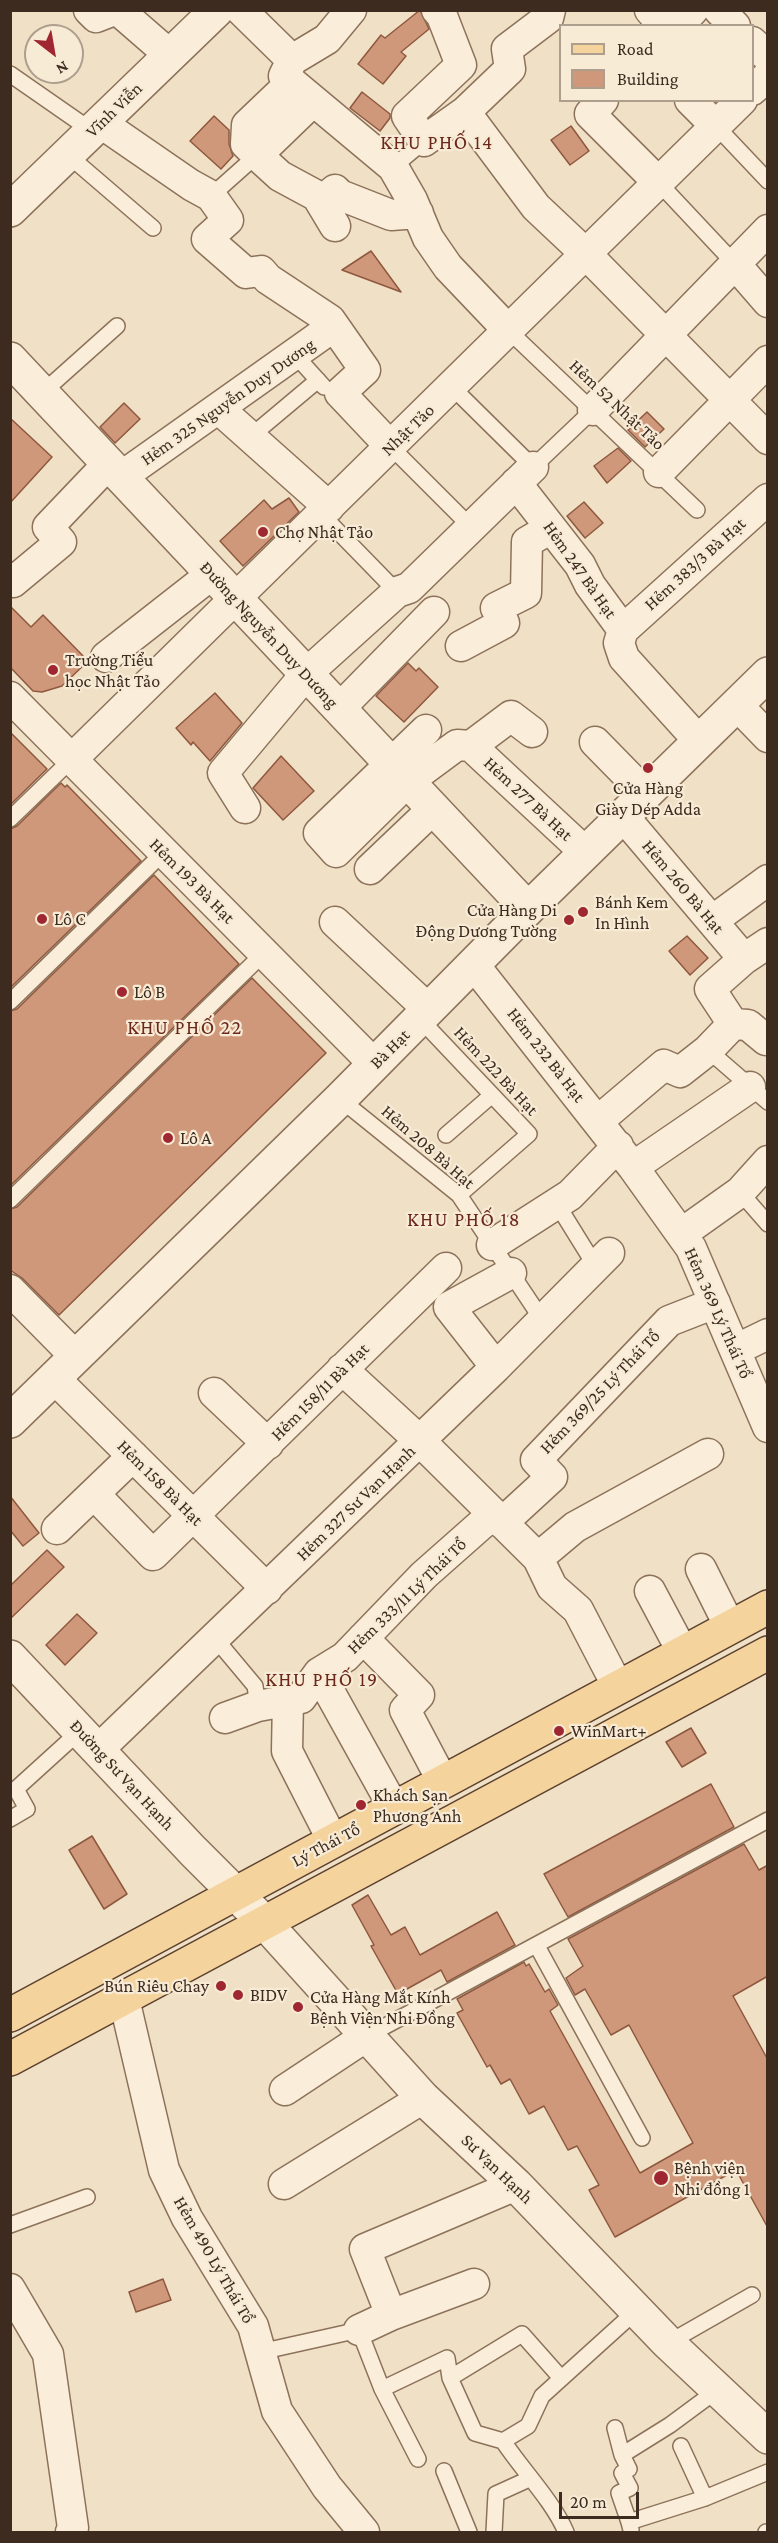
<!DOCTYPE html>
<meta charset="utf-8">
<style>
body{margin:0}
#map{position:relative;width:778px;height:2543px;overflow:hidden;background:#f0e1c6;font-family:"Crimson Pro",serif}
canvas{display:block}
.frame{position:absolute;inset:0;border:12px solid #3d2b1f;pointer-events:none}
.legend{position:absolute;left:559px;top:24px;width:195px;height:78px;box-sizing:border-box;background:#f7ebd6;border:2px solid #ad9e8d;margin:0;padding:8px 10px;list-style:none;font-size:18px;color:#3d2b1f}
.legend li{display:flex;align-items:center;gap:12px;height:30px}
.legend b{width:30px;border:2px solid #ad9e8d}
.north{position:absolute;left:24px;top:24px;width:60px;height:60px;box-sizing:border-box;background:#f7ebd6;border:2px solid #ad9e8d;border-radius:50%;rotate:149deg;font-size:16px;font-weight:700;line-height:24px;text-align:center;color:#3d2b1f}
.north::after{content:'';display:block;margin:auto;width:21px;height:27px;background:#9f2731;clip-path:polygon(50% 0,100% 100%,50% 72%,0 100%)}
.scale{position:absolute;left:559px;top:2492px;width:80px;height:27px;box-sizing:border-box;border:3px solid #3d2b1f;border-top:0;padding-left:8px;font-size:18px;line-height:21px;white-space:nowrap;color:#3d2b1f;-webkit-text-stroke:4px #f7ebd6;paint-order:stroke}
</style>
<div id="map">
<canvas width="778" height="2543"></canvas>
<div class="frame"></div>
<ul class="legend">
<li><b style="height:8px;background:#f4d39d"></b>Road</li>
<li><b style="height:16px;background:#d0987a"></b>Building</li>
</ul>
<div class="north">N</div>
<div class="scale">20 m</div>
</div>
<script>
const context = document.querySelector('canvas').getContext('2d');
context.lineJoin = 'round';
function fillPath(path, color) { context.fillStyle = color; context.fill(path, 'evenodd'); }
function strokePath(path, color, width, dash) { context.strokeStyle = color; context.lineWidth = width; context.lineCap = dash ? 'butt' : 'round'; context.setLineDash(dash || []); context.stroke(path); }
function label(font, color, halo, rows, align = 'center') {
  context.font = font + ' "Crimson Pro",serif'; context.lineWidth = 4.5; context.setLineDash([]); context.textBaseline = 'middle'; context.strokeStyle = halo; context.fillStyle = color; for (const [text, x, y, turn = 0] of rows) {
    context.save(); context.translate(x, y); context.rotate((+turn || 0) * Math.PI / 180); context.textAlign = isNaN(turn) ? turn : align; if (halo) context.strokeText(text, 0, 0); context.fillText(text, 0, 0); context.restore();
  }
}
const building = new Path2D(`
 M420,10L429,29L401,52L406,56L383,84L358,64L381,35L385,38Z
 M362,92L390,114V118L380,131L350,108Z
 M214,116L229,130V144L233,156L221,169L190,141Z
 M571,126L589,151L570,165L551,140Z
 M371,251L401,292L342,270Z
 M124,403L140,419L115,443L100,427Z
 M647,412L664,429L645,447L628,430Z
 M10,418L52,457L10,503Z
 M618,448L631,461L607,483L594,466Z
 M289,498L299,512L243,566L220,541L264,500L272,509Z
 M584,502L603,523L585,538L567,516Z
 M10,606L31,627L43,615L88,661L62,686L42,692L33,691L10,667Z
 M408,663L416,671L419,668L438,687L404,722L376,696Z
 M215,693L242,723L210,761L193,742L191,745L176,728Z
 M10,732L47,769L10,805Z
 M281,756L314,791L283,820L253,788Z
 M61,783L65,787L67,785L141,861L10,988V829L17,826Z
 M154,875L239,964L10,1186V1011L17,1009Z
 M687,936L708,958L690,975L669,951Z
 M252,978L326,1053L59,1315L22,1278L10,1270V1209L17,1207Z
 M10,1496L39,1533L23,1546L10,1530Z
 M47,1550L64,1567L10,1619V1586Z
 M77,1614L97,1633L65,1665L46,1645Z
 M691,1728L706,1753L682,1767L666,1742Z
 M711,1784L734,1827L568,1917L544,1874Z
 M92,1836L127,1894L104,1909L69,1850Z
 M744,1844L759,1870L768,1865V1976L733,1996L768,2060V2228L736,2170L615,2237L589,2190L599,2185L577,2146L568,2150L544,2106L529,2114L510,2079L501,2084L490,2065L487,2067L457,2013L463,2010L457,1999L524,1962L526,1966L529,1964L545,1992L549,1989L558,2005L550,2011L640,2173L693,2143L629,2025L611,2035L585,1989L575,1995L566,1978L583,1966L568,1939Z
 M368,1895L391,1935L405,1927L420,1955L497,1912L515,1945L447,1982L441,1970L398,1994L371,1946L374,1945L352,1905Z
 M163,2279L171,2300L136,2312L129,2292Z`);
fillPath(building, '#d0987a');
strokePath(building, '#8e583f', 1.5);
const service = new Path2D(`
 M10,74L92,131
 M716,126L768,181
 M68,155L153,228
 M393,167L424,141
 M659,183L735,264
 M211,196L257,155
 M509,331L697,510
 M295,355L324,387
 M452,387L533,467L593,410
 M42,393L117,326
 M250,437L318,380
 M391,447L470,526
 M322,515L397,592
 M10,819L72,759
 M10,1002L164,852
 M420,1019L529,1134L459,1195
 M708,1050L768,1102
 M340,1099L459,1195L543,1321
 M446,1135L492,1095
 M740,1192L768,1224
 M10,1200L264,953
 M557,1204L596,1267
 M214,1637L255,1686L258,1706
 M10,1819L27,1809L16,1789L81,1730
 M537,1946L642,2138
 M365,2037L768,1820
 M10,2225L87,2197
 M668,2343L752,2295
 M260,2352L359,2330L382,2389L418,2459
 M450,2378L475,2433L503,2441L528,2426L542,2396L636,2311
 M382,2389L447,2358L450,2378L522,2334L561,2378
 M615,2428L622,2455
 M503,2441C523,2471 552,2500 566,2532
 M681,2446L705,2498
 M444,2471L469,2532
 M629,2522L619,2493L630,2488L622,2473L629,2469L622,2455L670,2425L716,2391
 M631,2530L629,2522L705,2498L768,2472
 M494,2532L496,2494L529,2479
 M766,2532H768`);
const minor = new Path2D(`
 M89,10L96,17L114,10
 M118,10L171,56
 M241,10L292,60L284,76L393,167L412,200L428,238L448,267L509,331
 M437,10L442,16L461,65L407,116L424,141L465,112L510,69L507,49L548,18L550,10
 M650,10L664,26
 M719,10L735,26
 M678,26L693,10
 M752,42L768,57
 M292,60L327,39L351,10
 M752,90L768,76
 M603,100L590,114L659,183
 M690,100L716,126
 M313,101L257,155L280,176L317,196L335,226
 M465,112L536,207L587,255L768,439
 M101,123L191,185L211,196L228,220L207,239L246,273L261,271L268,279L330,320L365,370L340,393L391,447
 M257,155L246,144L247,125L291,83
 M321,202L335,190L340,195L391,215L418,213
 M735,264L768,302
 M219,409L329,507
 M593,410L768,230
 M659,472L768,361
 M121,477L334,326
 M516,483L580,565L590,585L623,630L619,643L624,658L699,741
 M11,578L13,582L61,542L48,527L108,464
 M623,630L768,499
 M461,646L504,623L496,608L526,593L527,542L551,528
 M106,657L212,574
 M10,697L375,1065
 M736,704L768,737
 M339,709L434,612
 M426,730L319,833L336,852L407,782L457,745L471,746L511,716L532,732
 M595,742L645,793
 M471,746L585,852
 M72,759L742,100
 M245,808L223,773L306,674L397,592L409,588L533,467
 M623,816L744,959L710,989L733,1024L748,1025L766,1040
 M370,869L433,809
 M712,921L768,880
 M335,922L429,1010
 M744,959L768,943
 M474,965L633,1167L691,1248L768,1427
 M598,1121L664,1065L680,1072L708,1050L733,1024
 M633,1167L750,1087
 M681,1234L740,1192L768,1161
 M492,1245L570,1195L618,1146
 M10,1290L76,1357
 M735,1350L768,1334
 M496,1367L449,1307L511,1273
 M342,1369L420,1441L538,1558L552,1587L578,1610L618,1687
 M54,1378L267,1589
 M214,1393L268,1444
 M94,1494L153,1555L446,1268
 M502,1523L552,1477L536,1460L669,1321L715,1303
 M57,1529L133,1456
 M538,1558L575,1527L708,1454
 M701,1569L730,1627
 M650,1591L683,1653
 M363,1638L419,1695L405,1710L443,1782
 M319,1673L394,1808
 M288,1700L287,1751L333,1841
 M225,1718L258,1706L301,1698L319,1673L345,1657L424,1575L493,1514
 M99,1749L496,1367L609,1253
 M124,1999L164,2170L187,2218L253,2326L277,2411L327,2487L364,2532
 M285,2090L365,2037
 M284,2184L423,2098
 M10,2289L48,2354L73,2528L71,2532
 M391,2315L474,2284
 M359,2330L391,2315L365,2249L516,2185`);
const tertiary = new Path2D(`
 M10,210L217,10
 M10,359L528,909
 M10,1421L340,1099L528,909L768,674
 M10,1657L193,1851L265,1923L423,2098L516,2185L668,2343L768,2437`);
const primary = new Path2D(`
 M10,2015L768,1607
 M10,2059L768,1653`);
strokePath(service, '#8d725b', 18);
strokePath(minor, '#8d725b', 33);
strokePath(tertiary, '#8d725b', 36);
strokePath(primary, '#5b402f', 36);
strokePath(service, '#faeeda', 15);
strokePath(minor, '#faeeda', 30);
strokePath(tertiary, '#faeeda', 33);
strokePath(primary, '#f4d39d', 33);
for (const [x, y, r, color] of [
 [263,532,6,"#9f2731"],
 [53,670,6,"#9f2731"],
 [648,768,6,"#9f2731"],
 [583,912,6,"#9f2731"],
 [42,919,6,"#9f2731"],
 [569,920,6,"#9f2731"],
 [122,992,6,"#9f2731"],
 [168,1138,6,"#9f2731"],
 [559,1731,6,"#9f2731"],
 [361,1805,6,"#9f2731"],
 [221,1986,6,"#9f2731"],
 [238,1995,6,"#9f2731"],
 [298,2007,6,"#9f2731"],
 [661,2178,8,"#9f2731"]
]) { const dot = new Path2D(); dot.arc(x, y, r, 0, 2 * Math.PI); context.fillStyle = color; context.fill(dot); strokePath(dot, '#f7ebd6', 2); }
label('18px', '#3d2b1f', '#f7ebd6', [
 ["Vĩnh Viễn",114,110,-44],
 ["Hẻm 325 Nguyễn Duy Dương",228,402,-35],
 ["Hẻm 52 Nhật Tảo",617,405,43],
 ["Nhật Tảo",408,430,-44],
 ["Hẻm 383/3 Bà Hạt",695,564,-42],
 ["Hẻm 247 Bà Hạt",580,570,55],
 ["Đường Nguyễn Duy Dương",269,635,47],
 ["Hẻm 277 Bà Hạt",528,799,43],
 ["Hẻm 193 Bà Hạt",192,881,45],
 ["Hẻm 260 Bà Hạt",683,887,50],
 ["Bà Hạt",390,1049,-45],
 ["Hẻm 232 Bà Hạt",546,1055,52],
 ["Hẻm 222 Bà Hạt",496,1071,47],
 ["Hẻm 208 Bà Hạt",428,1147,41],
 ["Hẻm 369 Lý Thái Tổ",718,1313,66],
 ["Hẻm 158/11 Bà Hạt",320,1392,-45],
 ["Hẻm 369/25 Lý Thái Tổ",600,1392,-46],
 ["Hẻm 158 Bà Hạt",160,1483,45],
 ["Hẻm 327 Sư Vạn Hạnh",356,1503,-44],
 ["Hẻm 333/11 Lý Thái Tổ",407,1596,-44],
 ["Đường Sư Vạn Hạnh",122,1775,47],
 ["Lý Thái Tổ",326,1845,-28],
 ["Sư Vạn Hạnh",497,2169,44],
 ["Hẻm 490 Lý Thái Tổ",214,2260,60]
]);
label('18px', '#3d2b1f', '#f7ebd6', [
 ["Chợ Nhật Tảo",275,532],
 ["Trường Tiểu",65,660],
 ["học Nhật Tảo",65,681],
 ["Cửa Hàng",648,788,"center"],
 ["Giày Dép Adda",648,809,"center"],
 ["Bánh Kem",595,902],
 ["In Hình",595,923],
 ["Cửa Hàng Di",557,910,"right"],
 ["Động Dương Tường",557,931,"right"],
 ["Lô C",54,919],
 ["Lô B",134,992],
 ["Lô A",180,1138],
 ["WinMart+",571,1731],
 ["Khách Sạn",373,1795],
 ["Phương Anh",373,1816],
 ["Bún Riêu Chay",209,1986,"right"],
 ["BIDV",250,1995],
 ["Cửa Hàng Mắt Kính",310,1997],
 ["Bệnh Viện Nhi Đồng",310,2018],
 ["Bệnh viện",674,2168],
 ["Nhi đồng 1",674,2189]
], 'left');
context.letterSpacing = '1.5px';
label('20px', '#6b271c', '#f7ebd6', [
 ["KHU PHỐ 14",437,143],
 ["KHU PHỐ 22",185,1028],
 ["KHU PHỐ 18",464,1220],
 ["KHU PHỐ 19",322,1680]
]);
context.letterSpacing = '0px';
</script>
